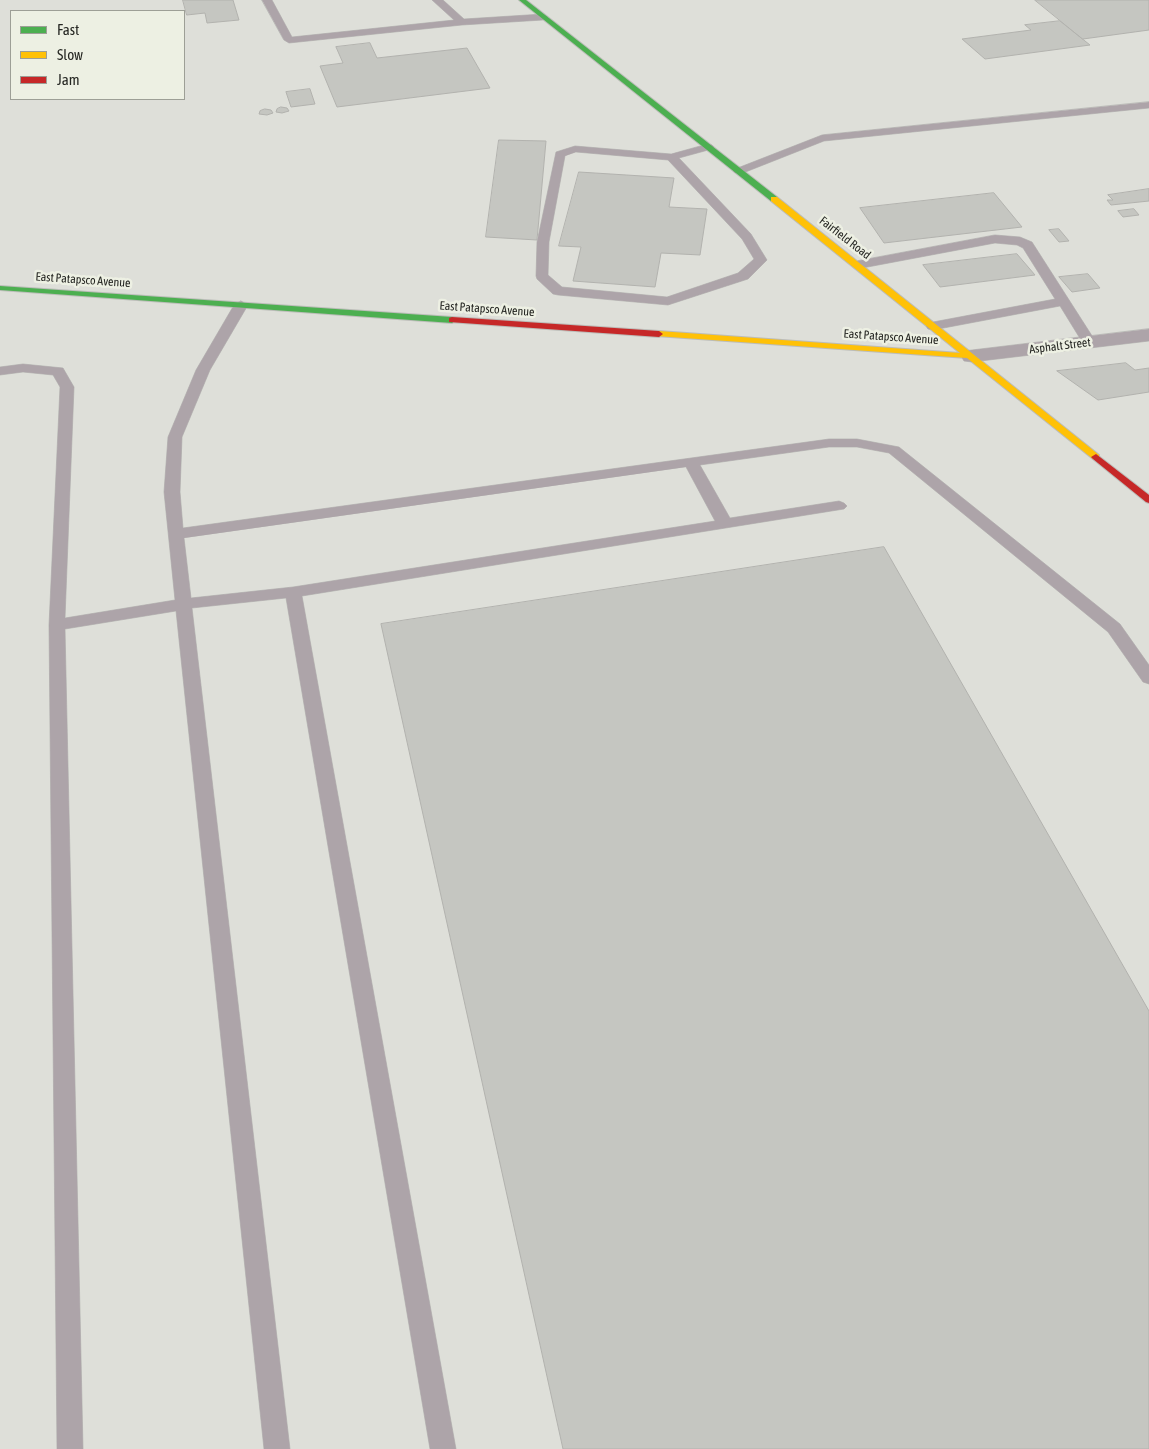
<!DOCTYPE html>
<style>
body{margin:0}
#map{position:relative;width:1149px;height:1449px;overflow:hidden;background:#dedfd9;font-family:"Asap Condensed",sans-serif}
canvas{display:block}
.legend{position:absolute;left:10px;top:10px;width:175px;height:90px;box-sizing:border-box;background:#edf0e3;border:1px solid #9d9f96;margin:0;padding:6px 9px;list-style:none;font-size:15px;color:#252622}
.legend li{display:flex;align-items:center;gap:10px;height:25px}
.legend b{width:25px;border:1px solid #9d9f96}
</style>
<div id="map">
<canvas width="1149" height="1449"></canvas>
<ul class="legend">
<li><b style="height:6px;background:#4caf50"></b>Fast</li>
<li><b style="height:6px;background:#ffc107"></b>Slow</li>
<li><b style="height:6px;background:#c62828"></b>Jam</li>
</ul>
</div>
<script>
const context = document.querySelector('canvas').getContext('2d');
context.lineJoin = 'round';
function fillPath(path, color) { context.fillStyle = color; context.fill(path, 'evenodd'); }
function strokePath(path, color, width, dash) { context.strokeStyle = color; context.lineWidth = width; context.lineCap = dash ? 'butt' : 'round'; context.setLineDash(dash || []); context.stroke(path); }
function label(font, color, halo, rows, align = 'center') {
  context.font = font + ' "Asap Condensed",sans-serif'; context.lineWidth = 5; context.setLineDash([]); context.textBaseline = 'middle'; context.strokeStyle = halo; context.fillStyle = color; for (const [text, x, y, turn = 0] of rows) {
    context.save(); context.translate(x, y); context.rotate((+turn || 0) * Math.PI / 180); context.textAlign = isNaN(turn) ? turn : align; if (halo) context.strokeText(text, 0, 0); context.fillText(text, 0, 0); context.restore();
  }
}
const building = new Path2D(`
 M183,0H233L239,20L207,23L205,13L187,15Z
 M1035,0H1149V30L1083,39Z
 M1060,21L1090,45L985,59L962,39L1031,30L1025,25Z
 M370,43L377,58L467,48L490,88L337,107L320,66L343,63L336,47Z
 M310,89L315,104L291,107L286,92Z
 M281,107L287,108L289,111L282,113L276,112L277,109Z
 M265,109L271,110L273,113L267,115L259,114L260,111Z
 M499,140L546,141L537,240L486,237Z
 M579,172L674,178L669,207L707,209L700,255L661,253L655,287L573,281L581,247L559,246Z
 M1149,189V201L1111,205L1107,200H1113L1108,195Z
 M994,193L1022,227L884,243L860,208Z
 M1134,209L1139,215L1123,217L1118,211Z
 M1059,229L1069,241L1059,242L1049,230Z
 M1017,254L1035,275L940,287L923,265Z
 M1088,274L1100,288L1072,292L1059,277Z
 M1126,363L1135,370L1149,368V392L1098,400L1057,371Z
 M884,547L1149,1011V1449H563L381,624Z`);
fillPath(building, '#c5c6c1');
strokePath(building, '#b2b2ae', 1);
const lane = new Path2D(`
 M262,0H272L292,37L454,20L432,0H443L464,19L543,14L548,17L543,20L462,25L289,43L284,40Z
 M1149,102V108L824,141L743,173H735L733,171L735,169L822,135Z
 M708,144L712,145L714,147L712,149L679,158L751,234L767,260L748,279L668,305L558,295L553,294L537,279L536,276L537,242L556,152L575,146L671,154ZM576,152L668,160L742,239L754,259L738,273L667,297L562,287L548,275L549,242L565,156Z
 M995,235L1020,237L1032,242L1096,342L1094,345H1084L1060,306L933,330L928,329L926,326L933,322L1055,299L1023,248L1017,245L995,243L857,269L851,265L857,261Z
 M241,301L248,305L210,370L182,437L180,492L183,528L829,439H857L899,447L1120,624L1149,665V684L1143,682L1108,632L889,453L857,447H829L700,465L730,518L839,501L844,503L847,506L844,509L302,596L456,1449H430L286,598L192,608L290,1449H264L176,611L65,629L83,1449H57L49,625L60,387L53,375L23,372L0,375V367L23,364L63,368L74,387L65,618L175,600L164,492L168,437L196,370L234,305ZM686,467L715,521L293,587L191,598L184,538Z`);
const street = new Path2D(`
 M1149,329V341L972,362L964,361L961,356L964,351L972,350Z`);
const fast = new Path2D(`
 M519,0H526L777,197V201H771Z
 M0,286L452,317L456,320L452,323L0,290Z`);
const slow = new Path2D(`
 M771,197H777L1099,455V459H1093L967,358L656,336V332L659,331L960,353L771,201Z`);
const jam = new Path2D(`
 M452,317L659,331L663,334L659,337L449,322V318Z
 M1096,454L1149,495V503L1146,502L1093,459L1091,457Z`);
strokePath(lane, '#bcbdb9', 1);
strokePath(street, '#bcbdb9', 1);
strokePath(fast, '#bcbdb9', 2);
strokePath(slow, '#bcbdb9', 2);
strokePath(jam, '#bcbdb9', 2);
fillPath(lane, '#ada4a9');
fillPath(street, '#ada4a9');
fillPath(fast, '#4caf50');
fillPath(slow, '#ffc107');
fillPath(jam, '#c62828');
label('12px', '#252622', '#edf0e3', [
 ["Fairfield Road",845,238,38],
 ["East Patapsco Avenue",83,280,4],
 ["East Patapsco Avenue",487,309,4],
 ["East Patapsco Avenue",891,337,4],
 ["Asphalt Street",1060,346,-7]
]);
</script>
